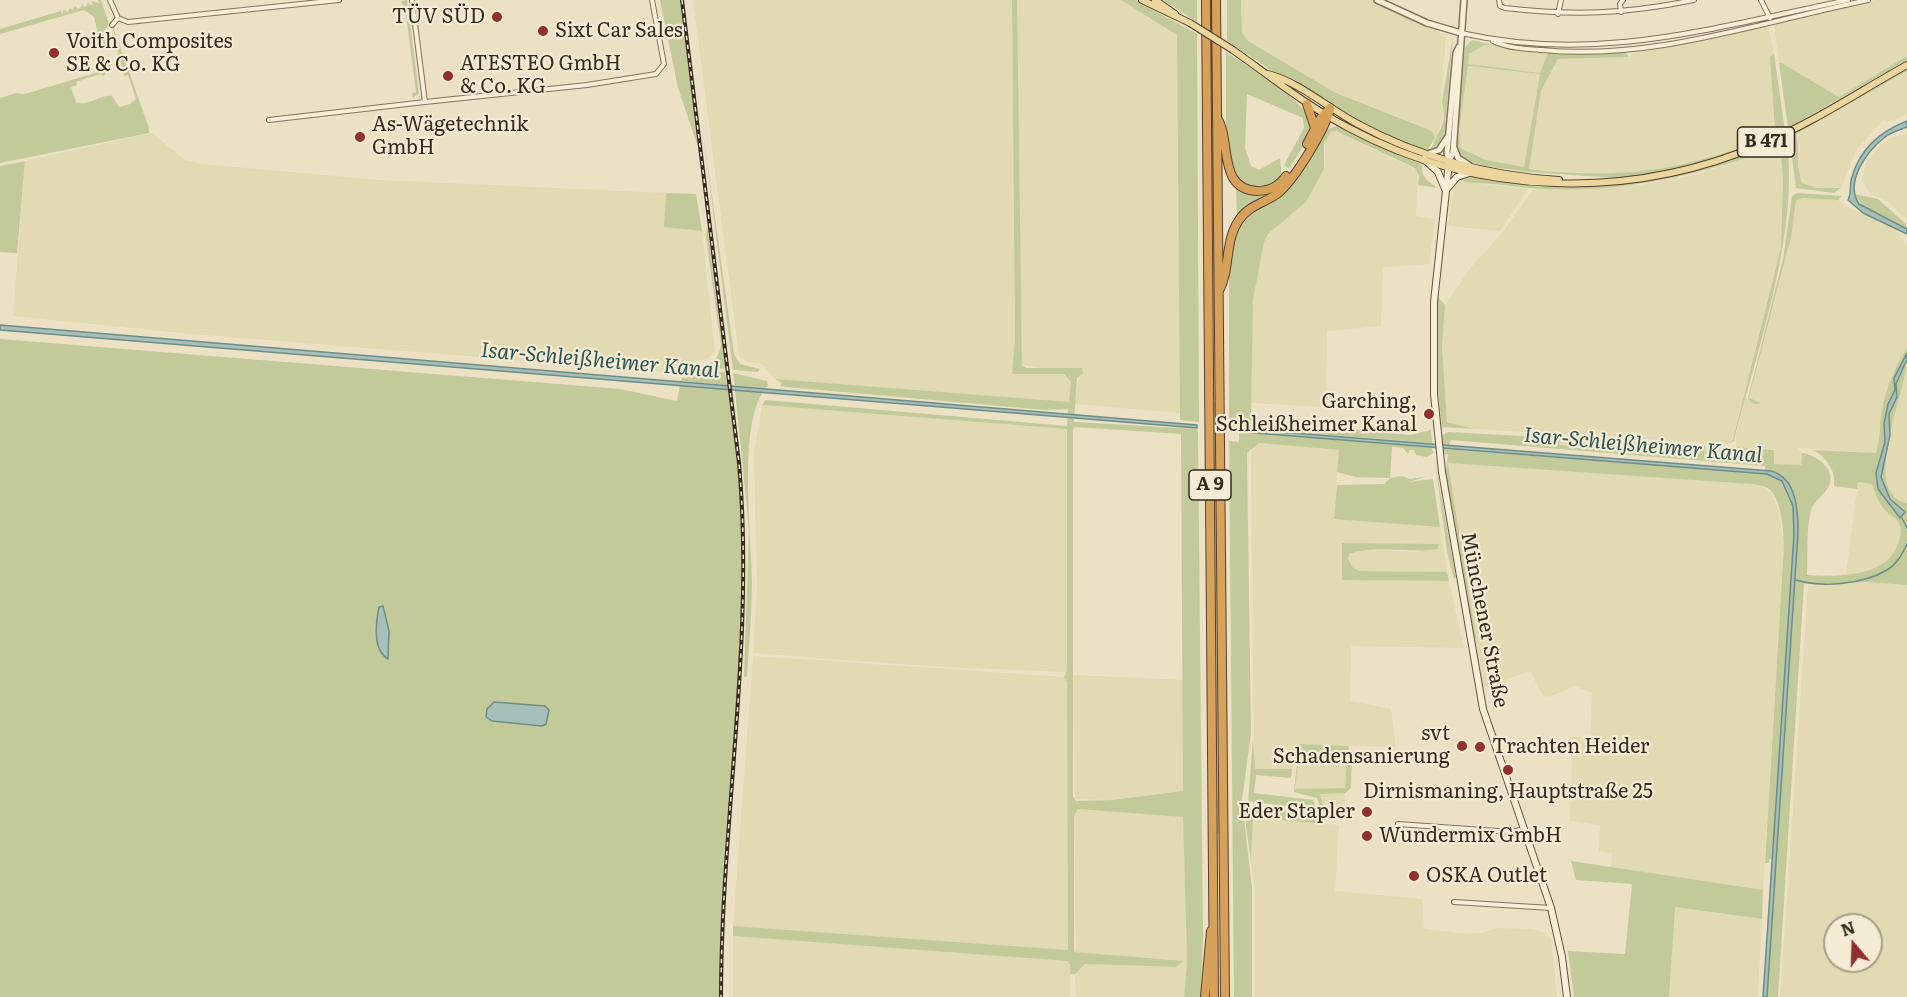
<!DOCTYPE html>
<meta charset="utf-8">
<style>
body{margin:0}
#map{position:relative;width:1907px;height:997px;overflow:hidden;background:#ece1c5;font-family:Literata,serif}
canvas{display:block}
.north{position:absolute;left:1823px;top:913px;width:60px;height:60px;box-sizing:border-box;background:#f4ebd4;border:2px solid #a89e8c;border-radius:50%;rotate:341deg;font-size:16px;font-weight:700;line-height:24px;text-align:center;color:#372b1f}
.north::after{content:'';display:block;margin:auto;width:21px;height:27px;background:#922f2f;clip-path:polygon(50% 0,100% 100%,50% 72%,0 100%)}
</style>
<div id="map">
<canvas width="1907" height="997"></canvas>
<div class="north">N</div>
</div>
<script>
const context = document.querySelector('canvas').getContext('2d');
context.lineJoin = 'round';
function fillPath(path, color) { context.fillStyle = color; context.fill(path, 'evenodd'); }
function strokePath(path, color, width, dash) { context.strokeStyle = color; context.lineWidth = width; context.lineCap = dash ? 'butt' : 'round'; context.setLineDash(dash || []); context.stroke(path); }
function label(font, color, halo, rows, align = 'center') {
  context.font = font + ' Literata,serif'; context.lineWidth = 4.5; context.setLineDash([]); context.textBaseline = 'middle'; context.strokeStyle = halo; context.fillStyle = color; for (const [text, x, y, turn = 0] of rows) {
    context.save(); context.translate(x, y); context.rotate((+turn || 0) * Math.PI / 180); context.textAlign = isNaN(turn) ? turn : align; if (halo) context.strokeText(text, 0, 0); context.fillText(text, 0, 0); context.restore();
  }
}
fillPath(new Path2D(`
 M693,0H1012L1015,338L1012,374H1063L1071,382L1069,403L775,379L762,364L747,362L739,356Z
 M1016,0H1121L1177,35L1180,413L1075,404L1079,374L1022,365Z
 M1241,0H1374L1446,36L1441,92L1443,115L1438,135L1435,138L1432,131L1336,93L1248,41L1242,33Z
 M1876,0H1907V56L1839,97L1782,63H1779L1774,23Z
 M1768,25L1774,54L1770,57L1775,132L1718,156L1678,167L1608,174L1529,169L1541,91L1558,59L1629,57L1639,50Z
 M1485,45L1498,46L1548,53L1540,73L1467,64L1469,54Z
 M1468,66L1540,74L1524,168L1486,160L1460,148L1459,131Z
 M1907,71V114L1889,122L1882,121L1857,149L1841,188H1816L1802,183L1799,175L1800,146L1796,134Z
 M1336,131L1418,171L1416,216L1435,219L1429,264L1383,267L1381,326L1327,331L1326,407L1251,403L1253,300L1264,242L1268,234L1306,202L1324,169L1326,139L1331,132Z
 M152,133L185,160L202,164L379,180L666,193L665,227L702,231L715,352L707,359L688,362L680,369L668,372L191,334L13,316L25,161Z
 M1907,133V220L1888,202L1870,194L1862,180L1866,162L1879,146L1888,139Z
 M1780,146L1783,177L1781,247L1733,440L1728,444L1476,429L1447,422L1442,346L1445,305L1472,266L1503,232L1533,189L1641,185L1699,174Z
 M1458,180L1463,182L1528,189L1500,231L1448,226L1454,186Z
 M1803,198L1838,200L1853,210L1894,228L1907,246V348L1891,378L1882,412L1880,439L1876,453L1798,448L1802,453L1801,465L1773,464L1774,449L1736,447L1735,461L1704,458L1705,446L1736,447V435L1745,400L1749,398L1787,255L1796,200Z
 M1907,366V503L1894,499L1889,493L1884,473L1900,384Z
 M762,405L1067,429V670L1064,672L929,666L753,653L757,587L754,454Z
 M1560,438L1638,443L1637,453L1559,445Z
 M1258,443L1339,450L1334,518L1440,527L1447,572L1360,571L1353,568L1347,559L1349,554L1364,549L1418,552L1438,544L1342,543L1343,580L1449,581L1464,648L1351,646L1350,701L1391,709L1396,747L1295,744L1292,769H1254L1251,452Z
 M1448,463L1750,484L1763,487L1772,493L1779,513L1784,545L1763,890L1611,868L1612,853L1599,851L1600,825L1570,821L1572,763L1569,736L1590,739L1592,693L1575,686L1549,697L1542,694L1530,671L1481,688L1475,653L1476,637Z
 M1858,482L1872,484L1876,497L1888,513L1898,520L1902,534L1895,554L1877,567L1846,575Z
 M1866,582L1907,585V997H1780L1808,586ZM1835,925H1871V961H1835Z
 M753,656L1064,677L1067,682L1068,950L733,926Z
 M1073,675L1183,680V791L1112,800L1075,799Z
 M1299,756L1348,757L1345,788L1295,789Z
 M1320,793H1345L1344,816L1325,811Z
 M1078,809L1183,817L1187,961L1184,997H1076L1075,974L1085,964L1176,967L1184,962L1073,952L1076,950L1074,816Z
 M1253,817L1339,825L1335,891L1422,899L1424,929L1467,934L1482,933L1497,928L1532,929L1543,932L1551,939L1557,997H1255V888L1251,862Z
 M1674,907L1762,919L1758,997H1669Z
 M733,936L1067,961L1070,964V997H733Z`), '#e1dab2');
fillPath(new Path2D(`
 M98,0H101L109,24L104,32L109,47H113L102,50L94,17L84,10L0,34V29L61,11L62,14L64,10L68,12L70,8L73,10L75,6L79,9L83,4L84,7L87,6L88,2L89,5H93L92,1L99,3Z
 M407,0L419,93L413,98L412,93L416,92L406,14L401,1Z
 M660,0H680L698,147L678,88Z
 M1012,0H1017L1022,365L1026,368H1082L1083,373L1077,378L1074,422L1197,429L1198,433L1203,934L1201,997H1184L1187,961L1183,817L1078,809L1074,816V952L1184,961L1176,967L1085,964L1075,974H1070V964L1067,961L733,936V926L1068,950L1067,682L1064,677L1067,670V429L762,405L766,400L1067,426L1068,409L1045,410L786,387L780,386L782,383L775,379L1069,402L1071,382L1064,374H1012L1015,338ZM1075,427L1181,434L1183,791L1112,800L1076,801L1073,796V430Z
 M1121,0H1135L1197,34L1199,422L1180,420L1177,35Z
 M1163,0H1197V22Z
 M1227,0H1241L1242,33L1248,41L1336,93L1432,131L1435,138L1427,151C1356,126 1290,83 1227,41Z
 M113,27L149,128V133L0,163V98L16,93L25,94L102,71L101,67L112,64L104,76L100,74L76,82L77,85L71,87L76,102C89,107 100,94 112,96L119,107L130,104L136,99L128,75L124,76C122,72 113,30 113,27Z
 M1453,36L1444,138L1441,144L1431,149C1438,131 1448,125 1442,102Z
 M1472,40L1498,46L1485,45L1469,54L1468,64L1540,73L1548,53L1625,52L1629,57L1558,59L1541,91L1529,169C1615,180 1697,171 1775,132L1770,57L1774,54L1785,130L1722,157L1632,179L1528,172L1485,166L1464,160L1456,146L1465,47ZM1468,66L1540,74L1524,167L1486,160L1460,148L1459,131Z
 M1210,41L1213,44L1215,272H1212Z
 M1226,52L1286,92L1312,118L1311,134L1289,169L1284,165L1304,128L1303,118L1247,94L1245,148L1251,166L1259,170L1280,158L1282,178L1260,189L1246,186L1233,175L1226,140Z
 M1907,56V60L1788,128L1779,63H1782L1839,97Z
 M1907,68V71L1796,134C1801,150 1795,168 1802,183L1816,188H1841L1834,193L1796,188L1789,135Z
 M702,124L734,354L740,364L760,369L758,372L733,370Z
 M1337,126L1422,165C1421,178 1428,180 1437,188L1418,185L1419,176L1415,168L1336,131L1331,132L1324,144V169L1306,202L1268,234L1264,242L1253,300L1251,420L1410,435L1431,430L1432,443L1229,427V266L1237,228L1250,213L1274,200L1328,129Z
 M1786,136C1801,228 1757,350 1734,441L1728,444L1733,440L1781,247L1783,177L1780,146C1691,179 1598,199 1503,185C1488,183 1472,185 1458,180L1468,175L1531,185L1624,184L1709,167Z
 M25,161L17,253L0,252V166Z
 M1282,184L1274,193L1237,215L1236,188L1243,190Z
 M666,193L696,194L702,231L664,227Z
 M1797,193L1842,196L1838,200L1803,198L1796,200L1791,237L1749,398L1761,403L1757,404L1751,403L1748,398L1783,259L1792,196Z
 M1854,194L1878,199L1906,224L1907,229L1865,209Z
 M707,225L726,368L689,372L690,368C707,365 717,365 721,346L706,237Z
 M1437,296L1445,305L1442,346L1447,422L1475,429L1442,427L1436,373Z
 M0,339L620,389L677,401L680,385L728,389C759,544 735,705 724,861C721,906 721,951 720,997H0Z
 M1907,348V353L1894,378L1895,390L1888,404L1884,424L1885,442L1876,473L1878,489L1895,512L1900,509L1885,491L1881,477L1890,435L1889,414L1897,397L1896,384L1907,359C1907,390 1859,495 1907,503V585L1866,582L1804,584L1778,997H1767L1798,533C1798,511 1795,473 1765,470V466L1451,440L1449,445L1442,444L1441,436L1448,432L1560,438L1559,445L1637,453L1638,443L1705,446L1704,458L1734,461L1736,447L1774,450V464L1801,465L1802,453C1817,455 1838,470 1828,488C1823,496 1814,501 1811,510C1806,531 1808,554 1807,575C1836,577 1887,577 1898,544C1901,536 1902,530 1898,522C1896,518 1891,516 1888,513C1880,505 1875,495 1872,484L1858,482L1857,489L1834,486C1836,470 1826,457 1813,450L1876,453C1880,440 1880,428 1881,415C1885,391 1894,368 1907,348Z
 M725,372L727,385L681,381L682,378H687L688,374Z
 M733,373L767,381L768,386L765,388L735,386Z
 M735,390L763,392C738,430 752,533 752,580C752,612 749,645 747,677H744L749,529Z
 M1213,402H1216L1220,833H1217Z
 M1239,432L1432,448L1433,453L1427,457L1416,455L1414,450H1410L1408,454L1403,448L1392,447L1390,478L1356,477L1337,472L1339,450L1259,443L1247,453L1251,734L1242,800L1252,888V997H1234L1229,441L1239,442Z
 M1443,449L1767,474L1782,481L1793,506L1794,544L1773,859H1769V863H1765L1784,545C1783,530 1782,500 1769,489C1764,485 1756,485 1750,484L1448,463L1476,637L1475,644L1445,478L1448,454H1443Z
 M1435,462L1456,577L1454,579L1447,551Z
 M1402,476L1410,479L1428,476L1409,482L1433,479L1440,527L1334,519L1337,485L1384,484L1390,478Z
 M1342,543L1439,544L1437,549C1408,554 1377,544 1349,554L1348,559L1353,568L1360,571L1447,572L1449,581L1342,580Z
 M1253,739L1255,769H1292L1291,778L1256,775L1254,793L1313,800L1316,807L1314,810L1248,801Z
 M1299,744L1348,746L1352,756L1351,788L1345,793L1320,794L1325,811L1344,816V819L1322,813L1317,798L1294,792ZM1299,756L1347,757L1345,788L1295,789Z
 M1248,807L1285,811L1323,820V824L1253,817L1251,862L1246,826Z
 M1571,861L1763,890L1762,919L1675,907L1669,997H1574L1568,951L1625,954L1632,884L1576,880Z`), '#c3ca99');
const water = new Path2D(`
 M1907,121V127C1900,130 1891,132 1885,137C1867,151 1844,182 1859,204L1907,229V234L1863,213L1848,200C1852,193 1849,184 1852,177C1860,149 1881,131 1907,121Z
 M0,325L1197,425V428L0,330Z
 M1907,353V359L1896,384L1897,397L1889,414L1890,435L1881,477L1890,499L1905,512L1900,518L1878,489L1876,473L1885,442L1884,424L1888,404L1895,390L1894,378Z
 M1230,428L1771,471C1797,478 1798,511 1798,533L1767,997H1763L1794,534L1793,506L1782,481L1767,474L1230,431Z
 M383,606L389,631L388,659C372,650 376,622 379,607Z
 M494,702L545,706L549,710L546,724L542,726L492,721L486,717L487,709Z`);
fillPath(water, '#a6bfb8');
strokePath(water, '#6d8d86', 1.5);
strokePath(new Path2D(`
 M1902,518L1907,528
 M1796,580C1822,588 1864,584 1887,570C1897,564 1902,554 1907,544`), '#6d8d86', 1.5);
const minor = new Path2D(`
 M110,0L118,18L128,22L339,0
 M412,0L425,102L587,85L656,74L664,64L652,0
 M1499,0L1500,6L1505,8C1574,16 1625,14 1694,0
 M1761,0L1770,18
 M1621,12L1620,4L1623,0
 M1558,14L1561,0
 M112,25L118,18
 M1461,33C1599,64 1715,27 1848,0
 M1493,41C1507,48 1526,49 1542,50C1652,61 1761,22 1868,0
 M269,120L425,102
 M1398,824L1512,832L1524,829
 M1454,902L1551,908`);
const tertiary = new Path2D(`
 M1377,0L1427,23L1461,33
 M1454,148L1458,158L1469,165
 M1428,154L1439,150L1447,138
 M1449,161L1453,153L1464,0
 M1449,161L1447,153L1456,53L1459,47`);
const secondary = new Path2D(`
 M1424,159L1438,172L1445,189
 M1449,163L1434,302V394L1442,472L1483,709L1551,908L1562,957L1567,997
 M1446,190L1457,177L1469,173`);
const primary = new Path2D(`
 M1142,0L1190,23
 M1155,0L1175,14
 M1233,50C1271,77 1307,106 1349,128C1478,197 1631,201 1764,143C1814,122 1860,91 1907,65
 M1268,74C1299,82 1328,108 1356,123C1418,157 1489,176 1559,180`);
const motorway = new Path2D(`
 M1206,0L1214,997
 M1216,0L1225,997
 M1307,104L1315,128
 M1217,118C1232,141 1217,189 1257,191C1269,191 1279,186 1286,176
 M1307,144L1320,119L1330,108
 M1219,291C1231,268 1224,242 1239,220C1248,206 1264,203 1277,194C1293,182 1327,127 1330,108
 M1205,997L1211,931`);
strokePath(minor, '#86735c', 6);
strokePath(tertiary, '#86735c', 8);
strokePath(secondary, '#68543f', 8);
strokePath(primary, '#544130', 8);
strokePath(motorway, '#544130', 10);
strokePath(minor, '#f7eed8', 4);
strokePath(tertiary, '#f7eed8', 5);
strokePath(secondary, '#f7eed8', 6);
strokePath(primary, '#edd69e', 6);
strokePath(motorway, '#d7a15a', 8);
const rail = new Path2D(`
 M682,0L739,463C755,642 721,819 721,997`);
strokePath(rail, '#372b1f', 4);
strokePath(rail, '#f4ebd4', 1.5, [4.5]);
const primaryBridge = new Path2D(`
 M1190,23L1233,50`);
strokePath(primaryBridge, '#544130', 8, []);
strokePath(primaryBridge, '#edd69e', 6);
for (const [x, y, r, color] of [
 [497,17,6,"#922f2f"],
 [543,31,6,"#922f2f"],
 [54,53,6,"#922f2f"],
 [448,76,6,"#922f2f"],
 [360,137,6,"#922f2f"],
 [1429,414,6,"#922f2f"],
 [1462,746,6,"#922f2f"],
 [1480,747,6,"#922f2f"],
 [1508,770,6,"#922f2f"],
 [1367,812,6,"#922f2f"],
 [1367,836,6,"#922f2f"],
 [1414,876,6,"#922f2f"]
]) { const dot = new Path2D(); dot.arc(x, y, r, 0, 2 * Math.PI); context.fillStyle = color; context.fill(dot); strokePath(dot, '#f4ebd4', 2); }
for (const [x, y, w] of [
 [1766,142,57],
 [1210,485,42]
]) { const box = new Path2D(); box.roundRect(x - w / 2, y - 15, w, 30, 4.5); context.fillStyle = '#f4ebd4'; context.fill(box); strokePath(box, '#372b1f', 1.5); }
label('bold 18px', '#372b1f', null, [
 ["B 471",1766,142],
 ["A 9",1210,485]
]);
label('20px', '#372b1f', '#f4ebd4', [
 ["TÜV SÜD",485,17,"right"],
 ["Sixt Car Sales",555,31],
 ["Voith Composites",66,42],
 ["SE & Co. KG",66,65],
 ["ATESTEO GmbH",460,64],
 ["& Co. KG",460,87],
 ["As-Wägetechnik",372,125],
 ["GmbH",372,148],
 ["Garching,",1417,402,"right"],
 ["Schleißheimer Kanal",1417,425,"right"],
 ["svt",1450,734,"right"],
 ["Schadensanierung",1450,757,"right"],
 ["Trachten Heider",1492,747],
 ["Dirnismaning, Hauptstraße 25",1508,792,"center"],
 ["Eder Stapler",1355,812,"right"],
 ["Wundermix GmbH",1379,836],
 ["OSKA Outlet",1426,876]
], 'left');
label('20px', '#372b1f', '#f4ebd4', [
 ["Münchener Straße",1484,620,79]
]);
label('italic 21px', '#2f5654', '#f4ebd4', [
 ["Isar-Schleißheimer Kanal",600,361,5],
 ["Isar-Schleißheimer Kanal",1643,446,5]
]);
</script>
